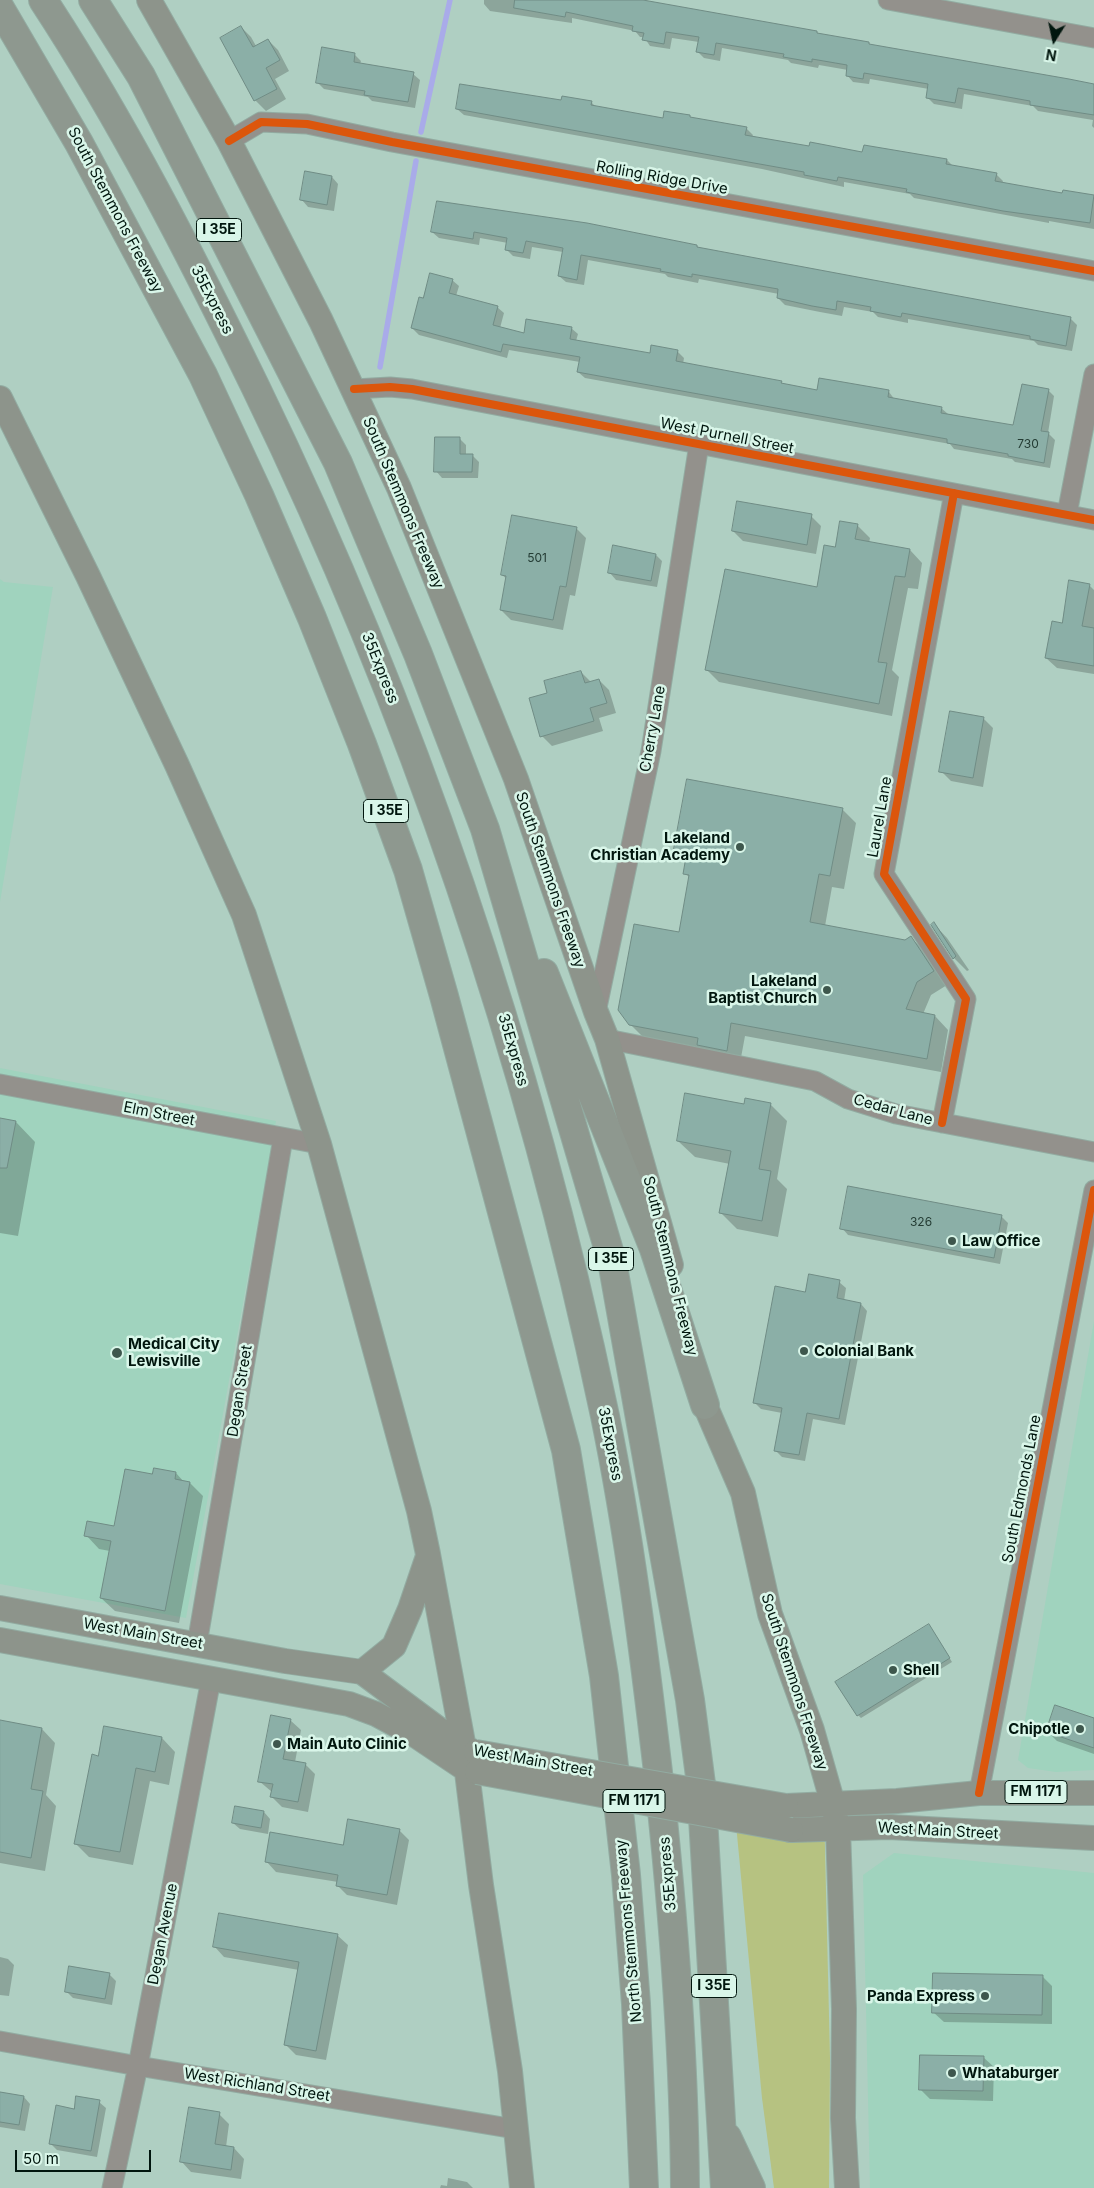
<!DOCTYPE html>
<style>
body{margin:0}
#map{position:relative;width:1094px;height:2188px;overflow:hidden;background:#afcfc2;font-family:Inter,sans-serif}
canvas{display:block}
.north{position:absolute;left:1029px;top:15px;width:50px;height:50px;-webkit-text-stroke:4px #d9f6e9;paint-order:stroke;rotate:190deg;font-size:14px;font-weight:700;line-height:20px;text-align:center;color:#01160e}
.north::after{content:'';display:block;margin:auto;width:18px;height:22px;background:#01160e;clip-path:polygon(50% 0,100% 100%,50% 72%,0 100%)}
.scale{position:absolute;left:15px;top:2150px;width:136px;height:22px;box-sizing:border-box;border:2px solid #01160e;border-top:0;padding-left:6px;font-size:15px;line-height:18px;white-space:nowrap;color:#01160e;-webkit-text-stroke:4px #d9f6e9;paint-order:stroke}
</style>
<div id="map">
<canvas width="1094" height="2188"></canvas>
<div class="north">N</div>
<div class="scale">50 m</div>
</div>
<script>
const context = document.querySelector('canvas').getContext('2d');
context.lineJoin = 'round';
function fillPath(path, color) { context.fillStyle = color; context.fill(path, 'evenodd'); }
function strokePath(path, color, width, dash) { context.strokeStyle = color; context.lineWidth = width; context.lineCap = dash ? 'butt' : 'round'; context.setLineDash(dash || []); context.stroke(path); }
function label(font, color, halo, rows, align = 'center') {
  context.font = font + ' Inter,sans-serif'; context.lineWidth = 5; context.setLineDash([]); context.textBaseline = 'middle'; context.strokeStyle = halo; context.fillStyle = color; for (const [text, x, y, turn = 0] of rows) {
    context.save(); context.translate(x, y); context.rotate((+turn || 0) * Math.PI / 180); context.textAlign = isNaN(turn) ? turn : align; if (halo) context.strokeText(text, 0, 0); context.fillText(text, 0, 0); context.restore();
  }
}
fillPath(new Path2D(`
 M0,579L4,582L53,587L0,902Z
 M0,1068L276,1121L186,1618L0,1584Z
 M1094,1321V1770L1056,1772L1028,1768L1018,1760Z
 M894,1853L1094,1873V2188H870L863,1875Z`), '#a0d3be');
fillPath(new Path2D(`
 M824,1808L830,2058L829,2188H774L762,2098L736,1824Z`), '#b6c281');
fillPath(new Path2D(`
 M484,0H635L817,32L819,35L869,43L871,46L1094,86V128L1092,126L1093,120L1038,111L1033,106L964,94L962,109L934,104L927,97L929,89L870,79L869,84L853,82L847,75L848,70L819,65L818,68L791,63L788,60L722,48L720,61L704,58L698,52L699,42L672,38L670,49L650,46L644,37H640L635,31L572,18V23L490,11L484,4Z
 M241,27L251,37L256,46L268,40L278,50L289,71L275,79L286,99L266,111L255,100L221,38Z
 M354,54L361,61L360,64L413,74L420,80L415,108L372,101L368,97L324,89L317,82Z
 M562,102H591L596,107L664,119L689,116L692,118L746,128L753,135L752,137L810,148L864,153L865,146L947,160L954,167L996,174L1003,181L1002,184L1063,194L1064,191L1094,196V229L1049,221V223L914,198L910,194L844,182V187L762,169L464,115L457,109Z
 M332,177L338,184L334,211L308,207L302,200Z
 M438,202L697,246L700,249L1070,318L1077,325L1072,351L1038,345L1034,341L908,319V323L878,317L873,312L844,307L842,316L820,312L785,305L778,298L779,294L699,279L698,283L668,277L665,274L588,260L584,285L566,282L559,276L563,252L532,247L530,259L513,256L507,250L508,243L480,238L479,245L439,238L432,232Z
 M452,280L459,286L456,296L497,307L504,313L500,328L525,334L571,328L578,334L576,341L651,355L677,351L684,358L683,364L781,382L785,385L818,391L889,392L895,400L941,408L948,414L1014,427L1048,390L1054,396L1048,433L1055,440L1050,468L1015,462L1012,459L954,449L950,444L585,378L578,372L580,362L509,350L507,358L419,335L412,328L424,299Z
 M460,439L466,445V455H472L479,462L478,478H442L436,471Z
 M811,516L821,526L816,554L743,541L733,531Z
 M857,525L870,538L869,543L910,550L922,563L918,589L908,588L892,670L899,677L892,716L719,682L706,669L818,589L836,549Z
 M576,528L586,538L575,596L570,595L563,630L511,620L501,610L507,579L502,575Z
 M656,555L662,561L657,587L616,580L610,573Z
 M1089,585L1094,590V674L1057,668L1046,658L1063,624Z
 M581,672L591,682L599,680L609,690L616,713L599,718L603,731L552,746L542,736L549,694Z
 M983,718L993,728L983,787L951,781L941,771Z
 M842,809L856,823L844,889L832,887L825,926L905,941L911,938L925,951L947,985L931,995L923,1014L935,1016L948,1030L941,1072L745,1036L740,1063L644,1038L630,1024L680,933L690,878L685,873L687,860L676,848Z
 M934,924L947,938L969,970L967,971L954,958Z
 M770,1104L787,1121L777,1179L787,1189L778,1237L737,1229L720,1212L730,1164L695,1157L678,1141L745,1105Z
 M0,1119L16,1122L35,1142L18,1236L0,1233Z
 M1001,1216L1008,1223L1000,1264L848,1235L842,1228Z
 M839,1282L846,1288L844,1301L861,1304L867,1311L845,1425L813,1419L805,1461L782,1457L775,1450L782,1413L761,1409L754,1402L806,1293Z
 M155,1469L176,1473L184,1482L190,1483L203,1496L179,1623L115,1611L101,1598L110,1551L99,1549L86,1535L115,1528L153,1475Z
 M931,1628L952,1662L861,1718L858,1715Z
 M1094,1719V1754L1057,1741L1047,1731Z
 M290,1720L301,1730L295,1762L305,1764L315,1774L308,1812L282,1807L272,1797V1792L259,1781Z
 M0,1721L42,1729L55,1743L46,1795L56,1806L45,1871L0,1863Z
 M162,1738L175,1752L169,1785L150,1781L133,1865L89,1857L75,1843L99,1757Z
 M264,1812L270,1819L268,1834L240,1829L233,1823Z
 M399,1830L409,1840L397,1905L347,1895L337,1885L338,1882L276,1872L266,1861L344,1846Z
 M337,1935L348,1945L326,2060L296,2055L286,2045L299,1970L224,1957L214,1946Z
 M0,1957L8,1959L14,1965L9,1996L0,1995Z
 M109,1974L116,1981L112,2005L73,1998L66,1991Z
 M1042,1976L1052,1986V2024L944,2022L933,2012Z
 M983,2057L994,2067L993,2101L930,2099L920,2089Z
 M0,2093L24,2097L30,2104L25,2131L0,2127Z
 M99,2102L106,2108L97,2157L57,2150L50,2143L75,2110Z
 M219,2114L229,2124L226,2147L234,2148L244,2159L241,2179L191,2172L181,2161Z
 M448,2178L467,2182L473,2188H440L441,2185L447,2186Z`), '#0003');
strokePath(new Path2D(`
 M421,132L450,0
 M380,367L416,161`), '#a9abe9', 5.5);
const building = new Path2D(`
 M515,0H643L817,31V33L869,42V44L1069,79L1094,84V115L1030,105V101L958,88L955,103L926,98L928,84L864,73L863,79L846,76L847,65L812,59V62L783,57L784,54L716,43L714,55L696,52L699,37L666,32L664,44L642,40L644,33L632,31L633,26L566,12L565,17L514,8Z
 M241,26L253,47L268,39L280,60L266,68L277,89L254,101L220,38Z
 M322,47L355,53L354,62L414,72L408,102L364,95L365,91L316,83Z
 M460,84L561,100L562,96L592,101L591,105L663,118L664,111L690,115V117L747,127L745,135L809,146L810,142L862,152L864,145L947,159L946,164L997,173L995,181L1062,193L1063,190L1094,195L1090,223L1003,211L906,192L907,189L838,177L837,181L804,175V172L754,163L456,109Z
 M305,171L332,176L327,205L300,200Z
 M437,201L587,223L697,245V247L1071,317L1066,346L1030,339V336L902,313L901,317L870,311L871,307L837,301L836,310L812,306L777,298L778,289L692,274V277L660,271L661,269L581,255L577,280L558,276L563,248L526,241L523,253L505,250L507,238L474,232L473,239L431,232Z
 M430,273L453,279L449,293L498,306L493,325L524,333L526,319L572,327L570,339L650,353L651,345L678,350L676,361L782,381L781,383L817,390L819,378L837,381L889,390L888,397L942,407L941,413L1013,425L1022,384L1049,389L1041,431L1049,432L1044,463L1008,456V454L947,443V439L577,372L580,357L503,344L501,352L411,328L419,297L423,298Z
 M435,437H460V454H473L472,472H434Z
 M737,501L812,514L807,545L732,531Z
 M512,515L577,527L566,587L560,586L553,620L500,610L506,576L501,575Z
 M840,521L858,524L855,539L910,549L905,577L895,576L878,662L887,663L879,704L705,670L725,569L817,587L824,545L835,547Z
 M613,545L656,554L651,581L608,573Z
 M1069,580L1090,584L1082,626L1094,628V666L1045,658L1052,621L1062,623Z
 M581,671L585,683L599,679L607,703L590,708L594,721L540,737L529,698L547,693L544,681Z
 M950,711L984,717L973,778L939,772Z
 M687,779L843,808L830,876L819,874L810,922L905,940L911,936L934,971L917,982L906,1009L935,1015L927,1059L731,1023L727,1051L697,1045L698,1038L629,1025L618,1010L634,924L679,932L689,875L683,874L687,851L674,849Z
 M934,922L956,956L953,959L931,925Z
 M685,1093L744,1104L745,1098L771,1103L759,1169L771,1171L762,1221L719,1213L731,1151L677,1141Z
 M0,1118L16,1121L7,1168H0Z
 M848,1186L1002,1215L994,1258L840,1229Z
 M809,1274L840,1280L837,1298L861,1303L839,1419L807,1413L799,1455L774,1451L782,1408L753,1403L775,1286L805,1292Z
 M154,1468L176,1472L175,1479L190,1482L165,1611L100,1598L111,1541L84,1536L87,1521L114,1526L125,1469L152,1474Z
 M929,1624L950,1658L857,1716L835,1682Z
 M1055,1705L1094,1718V1748L1046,1732Z
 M271,1715L291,1719L283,1759L306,1763L298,1802L270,1797L273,1784L258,1782Z
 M0,1720L42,1728L31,1789L43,1791L31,1858L0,1852Z
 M104,1726L162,1737L155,1772L136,1768L120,1852L74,1844L92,1754L98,1756Z
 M235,1806L264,1811L261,1828L232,1823Z
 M348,1819L400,1829L387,1895L336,1886L338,1875L265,1862L270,1832L343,1845Z
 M219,1913L338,1934L316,2051L284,2045L299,1962L213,1947Z
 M69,1966L110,1973L105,1999L65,1992Z
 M933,1973L1043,1975L1042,2015L932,2013Z
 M920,2055L984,2056L983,2091L919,2090Z
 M0,2092L24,2096L19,2125L0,2122Z
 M76,2096L100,2100L91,2151L49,2144L56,2105L74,2109Z
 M189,2107L220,2112L215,2144L234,2147L231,2170L180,2162Z`);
fillPath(building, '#8bafa7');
strokePath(building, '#708c85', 1);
const minor = new Path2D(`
 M888,0L1094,38
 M229,141L261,122L307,124L392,142L1094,271
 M354,389L390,387L412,389L1094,520
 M1067,514L1094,374
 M596,1012L651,751L699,444
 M607,1039L815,1081L848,1099L896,1114L1094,1152
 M0,1084L319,1144
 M942,1123L966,999L884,874L954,493
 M197,1644L283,1138
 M979,1793L1094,1190
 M0,2041L138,2066L515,2129
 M112,2188L138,2066L211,1679`);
const major = new Path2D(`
 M149,0L229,141L321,321L399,488L516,779L596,1012L607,1039L671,1265
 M0,398L88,576L177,765L244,915L319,1144L419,1511L428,1554L464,1748L481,1885L510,2071L522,2188
 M700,1388L705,1405L743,1493L770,1614L812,1730L833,1804L838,1829L840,1887L844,2009L843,2118L847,2188
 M0,1608L285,1661L362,1672L464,1748L470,1750
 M0,1640L349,1704L376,1714L415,1735L467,1770
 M362,1672L394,1646L410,1609L427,1559
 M786,1806L897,1801L979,1793H1094
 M791,1830L889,1827L1094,1838`);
const highway = new Path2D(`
 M43,0C123,122 191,255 255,386C415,715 530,1059 605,1416C629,1533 644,1652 658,1772C673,1910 684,2049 685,2188
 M93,0L141,76L338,463L418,654L485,829L612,1261L690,1700L701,1784L725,2188
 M0,8L79,143L203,375L259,495L312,618L362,744L408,870L444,996L566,1450L604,1676L626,1875L636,2004L644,2188
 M544,973L654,1249L705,1405
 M727,2137L751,2188`);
strokePath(minor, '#92aba1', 21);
strokePath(major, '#92aba1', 26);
strokePath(highway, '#92aba1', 30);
strokePath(minor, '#93918c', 19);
strokePath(major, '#8d948b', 24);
strokePath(highway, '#8e988f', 28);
const majorBridge = new Path2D(`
 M476,1752L786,1806
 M477,1772L791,1830`);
strokePath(majorBridge, '#92aba1', 26, []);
strokePath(majorBridge, '#8d948b', 24);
strokePath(new Path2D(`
 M229,141L261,122L307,124L392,142L1094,271
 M354,389L390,387L412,389L1094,520
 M942,1123L966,999L884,874L954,493
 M979,1793L1094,1190`), '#dc560c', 8);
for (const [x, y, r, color] of [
 [740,847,5,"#3e574d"],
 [827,990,5,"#3e574d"],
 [952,1241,5,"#3e574d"],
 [804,1351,5,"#3e574d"],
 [117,1353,6,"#3e574d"],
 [893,1670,5,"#3e574d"],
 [1080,1729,5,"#3e574d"],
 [277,1744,5,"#3e574d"],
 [985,1996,5,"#3e574d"],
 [952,2073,5,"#3e574d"]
]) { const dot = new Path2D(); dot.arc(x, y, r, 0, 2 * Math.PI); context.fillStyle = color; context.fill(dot); strokePath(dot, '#d9f6e9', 2); }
label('12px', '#243c34', null, [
 ["730",1028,444],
 ["501",537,558],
 ["326",921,1222]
]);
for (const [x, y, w] of [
 [219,230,45],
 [386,811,45],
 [611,1259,45],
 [1036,1792,62],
 [634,1801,62],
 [714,1986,45]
]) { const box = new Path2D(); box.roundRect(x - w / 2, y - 11.5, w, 23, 4); context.fillStyle = '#d9f6e9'; context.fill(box); strokePath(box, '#01160e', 1); }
label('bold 14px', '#01160e', null, [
 ["I 35E",219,230],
 ["I 35E",386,811],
 ["I 35E",611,1259],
 ["FM 1171",1036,1792],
 ["FM 1171",634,1801],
 ["I 35E",714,1986]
]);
label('15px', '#01160e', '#d9f6e9', [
 ["Rolling Ridge Drive",662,178,10],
 ["South Stemmons Freeway",115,210,62],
 ["35Express",212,300,63],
 ["West Purnell Street",727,436,11],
 ["South Stemmons Freeway",403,503,67],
 ["35Express",380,668,68],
 ["Cherry Lane",653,729,-80],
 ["Laurel Lane",880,817,-80],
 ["South Stemmons Freeway",550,880,71],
 ["35Express",513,1050,74],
 ["Cedar Lane",893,1110,15],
 ["Elm Street",159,1114,11],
 ["South Stemmons Freeway",670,1266,76],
 ["Degan Street",240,1391,-81],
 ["35Express",610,1444,79],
 ["South Edmonds Lane",1022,1489,-79],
 ["West Main Street",143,1634,10],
 ["South Stemmons Freeway",794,1682,72],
 ["West Main Street",533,1761,10],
 ["West Main Street",938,1831,3],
 ["35Express",668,1874,-95],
 ["North Stemmons Freeway",629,1931,-95],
 ["Degan Avenue",163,1934,-79],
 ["West Richland Street",257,2085,9]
]);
label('bold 15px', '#01160e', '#d9f6e9', [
 ["Lakeland",730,838,"right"],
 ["Christian Academy",730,855,"right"],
 ["Lakeland",817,981,"right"],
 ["Baptist Church",817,998,"right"],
 ["Law Office",962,1241],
 ["Medical City",128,1344],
 ["Lewisville",128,1361],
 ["Colonial Bank",814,1351],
 ["Shell",903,1670],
 ["Chipotle",1070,1729,"right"],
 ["Main Auto Clinic",287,1744],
 ["Panda Express",975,1996,"right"],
 ["Whataburger",962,2073]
], 'left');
</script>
